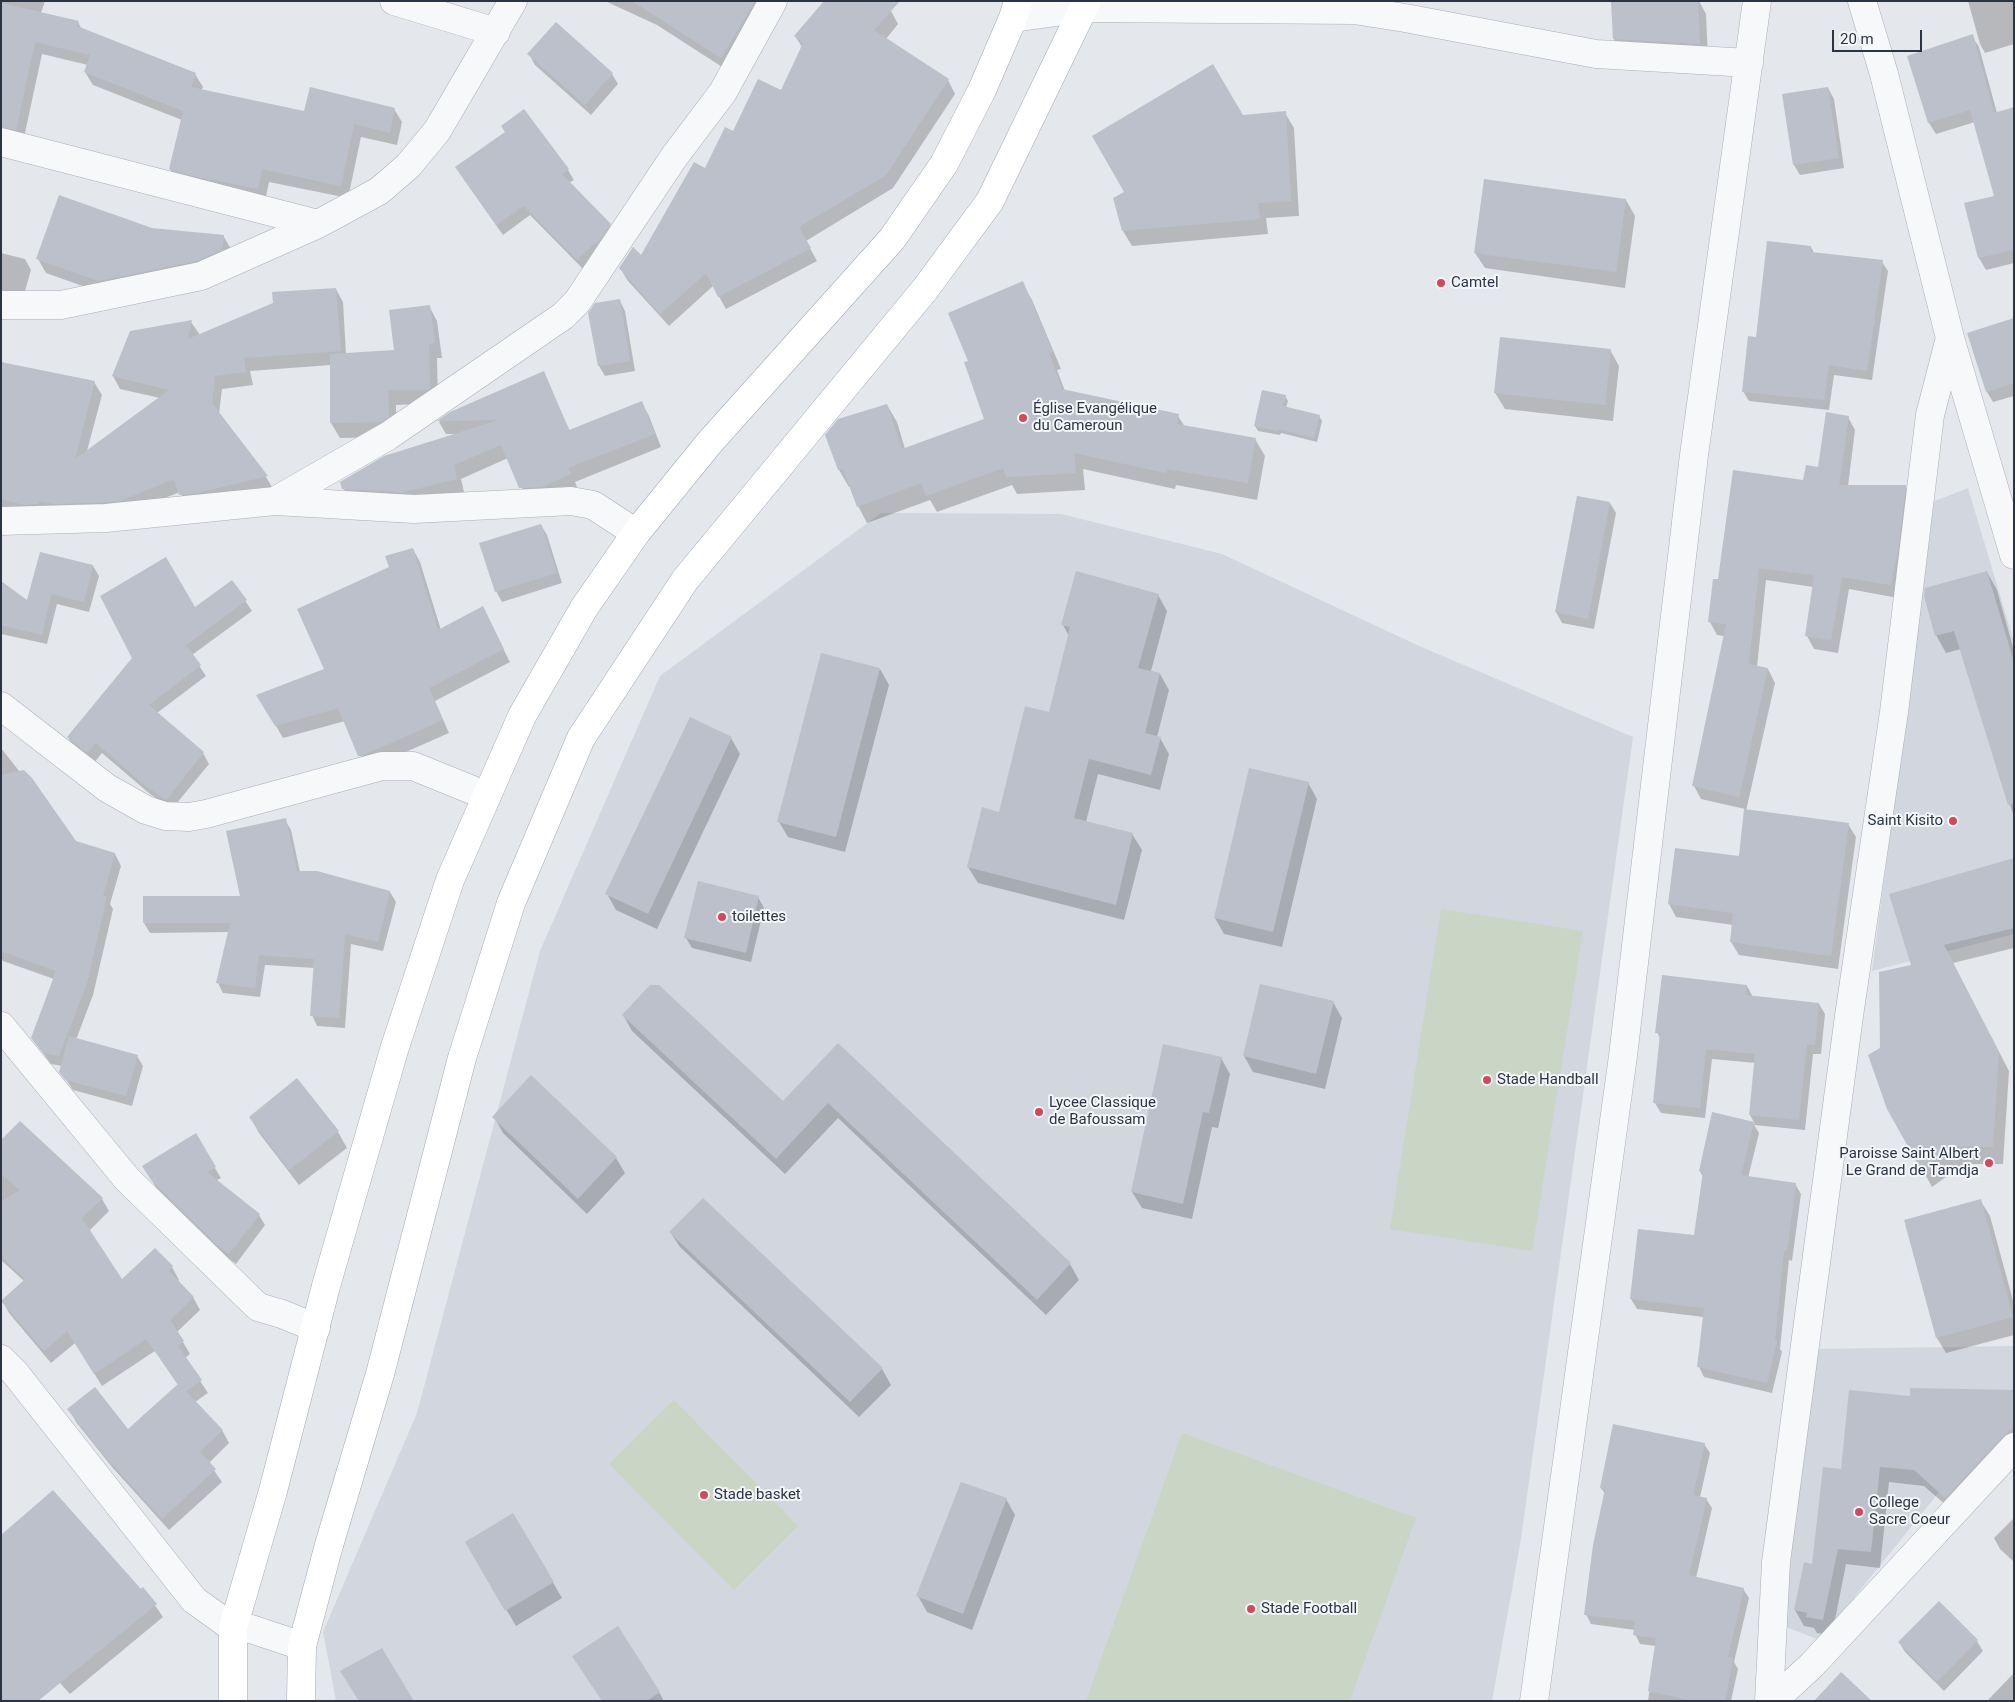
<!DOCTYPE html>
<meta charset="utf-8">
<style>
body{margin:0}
#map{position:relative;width:2015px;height:1702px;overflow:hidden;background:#e4e7ec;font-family:Roboto,sans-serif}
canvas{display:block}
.frame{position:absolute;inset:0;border:2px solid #2b3445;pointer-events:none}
.scale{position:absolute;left:1832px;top:30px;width:90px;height:22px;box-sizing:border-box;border:2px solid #2b3445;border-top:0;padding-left:6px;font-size:15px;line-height:18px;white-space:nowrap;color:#2b3445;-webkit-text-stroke:4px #f4f6f9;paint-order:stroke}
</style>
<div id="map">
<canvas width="2015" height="1702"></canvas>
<div class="frame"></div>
<div class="scale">20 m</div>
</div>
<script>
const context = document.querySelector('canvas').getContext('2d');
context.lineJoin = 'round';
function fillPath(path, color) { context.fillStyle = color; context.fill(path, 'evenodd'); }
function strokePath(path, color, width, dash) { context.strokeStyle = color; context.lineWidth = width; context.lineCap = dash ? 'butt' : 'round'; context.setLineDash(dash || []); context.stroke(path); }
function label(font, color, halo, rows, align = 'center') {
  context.font = font + ' Roboto,sans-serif'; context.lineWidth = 4; context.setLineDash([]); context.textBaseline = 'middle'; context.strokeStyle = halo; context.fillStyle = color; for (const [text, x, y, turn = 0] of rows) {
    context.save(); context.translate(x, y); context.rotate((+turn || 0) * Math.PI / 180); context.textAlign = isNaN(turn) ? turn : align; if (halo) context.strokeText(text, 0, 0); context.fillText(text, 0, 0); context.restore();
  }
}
fillPath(new Path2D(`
 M1968,488L2014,642V934L1872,971L1907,707L1930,503Z
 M881,513L1061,514L1222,554L1417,645L1633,737L1521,1539L1492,1701H336L323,1632L417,1413L540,951L660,676Z
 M2014,1346V1399L1820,1640L1778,1624L1818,1349Z`), '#d2d6de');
fillPath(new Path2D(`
 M1441,909L1583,931L1532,1251L1390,1229Z
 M674,1400L798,1526L734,1590L609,1464Z
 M1182,1433L1416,1518L1350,1701H1086Z`), '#c9d6c5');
fillPath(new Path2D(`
 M1,1H45L41,13L78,22L82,30L195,74L203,87L201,91L305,112L394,109L402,122L397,145L361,137L348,198L269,182L265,201L177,182L170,169L182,120L93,85L85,72L88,65L42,54L23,142H1Z
 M605,1H755L763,15L730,72L657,25Z
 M1642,1H1699L1706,14L1708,60L1624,55L1614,39Z
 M1968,1H2014V44L1985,53L1980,44Z
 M891,11L898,24L886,39L948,80L955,94L893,188L806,241L817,261L726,309L713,286L669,326L628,281L620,268L641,257L733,133L782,91L802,47L795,36Z
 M1972,36L1979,47L1997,113L2014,108V263L1986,270L1979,258L1966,204L1996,197L1975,122L1936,134L1929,123L1909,56Z
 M529,54L612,74L618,84L591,115L535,65Z
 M1828,88L1834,99L1844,168L1800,175L1794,165L1784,95Z
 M1285,113L1294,128L1299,216L1266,218L1268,234L1132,246L1123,231L1242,116Z
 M568,170L574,180L569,183L610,225L616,235L584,270L530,215L503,235L463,178Z
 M1626,200L1635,216L1625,288L1485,268L1475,253Z
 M152,229L224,237L232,251L108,295L46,273L38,259Z
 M1811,247L1814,253L1882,262L1888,271L1872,380L1834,375L1829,410L1749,401L1743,391L1757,338Z
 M1,253L25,259L31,270L23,298L1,292Z
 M1022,283L1032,300L1061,369L1057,370L1065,391L1178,416L1185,427L1255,439L1265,456L1257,500L1176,485L1175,489L1083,469L1085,490L1017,494L1012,485L937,512L930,500L867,523L858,506L851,486L849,487L839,470L827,435L887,405L897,422L905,449L986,420L970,361Z
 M336,289L343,302L346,354L395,351L429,306L437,321L442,358H437L438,403L396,405V432L389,437L340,438L331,423V365L250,371L253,385L222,389L219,414L266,477L273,489L188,507L180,492L127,513L1,510V363L94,382L102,395L87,451L160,398L120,389L113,376L191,322L200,335Z
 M620,301L625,311L635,371L605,376L599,366L590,313Z
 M2014,319V396L1993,402L1987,392L1968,334Z
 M1610,350L1619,366L1613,421L1505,409L1495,393Z
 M543,373L570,431L642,403L649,416L661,447L575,482L577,487L549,500L528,501L508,458L461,479L464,492L408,505L351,502L344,489L457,434H446L439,422L451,413Z
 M1285,396L1288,401L1286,408L1319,416L1322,421L1317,442L1281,433L1280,435L1258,431L1255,426Z
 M1848,417L1855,430L1848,486H1905L1913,499L1898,598L1849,589L1838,653L1814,649L1807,636L1813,587L1766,580L1757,667L1768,669L1775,683L1746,811L1848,824L1856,837L1838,969L1739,955L1731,942L1733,925L1676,917L1669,904L1740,858L1745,809L1701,799L1694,786L1724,636L1717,635L1710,622L1719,581L1805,481L1820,469Z
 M1610,503L1616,513L1594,629L1562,623L1556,612Z
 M541,525L547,535L562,583L502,602L496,591Z
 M413,549L420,562L441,630L489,621L510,662L435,701L449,733L367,769L345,721L283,738L258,695L326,670L390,568Z
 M93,566L99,576L89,612L57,604L47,644L1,634V583L28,602Z
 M1987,572L1997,590L2014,651V817L1961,649L1946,653L1936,635Z
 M232,581L252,611L192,655L206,676L157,713L203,753L209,764L172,809L150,794L102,753L94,763L74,748L68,737L195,609Z
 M1158,595L1167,611L1151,671L1160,674L1169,690L1157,737L1160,738L1169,754L1160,790L1098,774L1086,822L1132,834L1142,850L1124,920L978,883L968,867L1000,813L1050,713L1069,636L1063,625Z
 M880,669L889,685L845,852L788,837L779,822Z
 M731,738L740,754L657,929L616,910L607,894Z
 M1,748L75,842L115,854L121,866L110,904L113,909L93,995L76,1040L137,1056L143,1066L132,1106L73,1090L61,1072L62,1066L51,1064L32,1038L54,979L3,961L1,957Z
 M1308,783L1317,799L1282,947L1224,934L1215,918Z
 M285,820L291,830L300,872L390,892L396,902L383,951L351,944L345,1028L317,1026L312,1015L315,968L265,965L260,997L223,993L218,983L229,932L150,933L144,923L242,897Z
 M2014,860V948L1953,963L2009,1071L2003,1164H1964L1932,1187L1889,1108L1881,1049L1912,966Z
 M758,897L764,908L751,962L692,948L686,938Z
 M1747,986L1753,997L1819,1004L1825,1014L1821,1054H1813L1805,1130L1754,1125L1759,1133L1748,1178L1795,1184L1801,1194L1792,1261L1789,1260L1780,1349L1782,1352L1772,1393L1704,1377L1699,1367L1704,1317L1637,1309L1631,1299L1695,1236L1703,1177L1700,1171L1713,1114L1755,1124L1750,1115L1756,1063L1712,1059L1705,1118L1661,1113L1655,1103L1661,1040L1657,1032Z
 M1333,1002L1342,1018L1325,1089L1253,1072L1244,1056Z
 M623,1015L783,1103L838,1044L1070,1264L1079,1280L1046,1315L838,1118L785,1174L632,1031Z
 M1221,1058L1230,1074L1218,1128L1212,1127L1192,1219L1142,1208L1132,1192Z
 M250,1117L338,1132L347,1148L299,1185L259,1133Z
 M494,1117L616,1158L625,1173L587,1214L503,1133Z
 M20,1123L102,1199L109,1211L89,1231L122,1281L172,1267L179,1280L178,1281L193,1297L200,1310L177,1332L190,1354L185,1358L208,1393L195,1402L222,1430L229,1443L209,1463L222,1482L169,1530L112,1467L76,1422L69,1409L128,1431L178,1385L155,1351L102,1386L75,1343L51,1363L9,1313L2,1300L24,1281L1,1260V1142Z
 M195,1135L221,1178L215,1181L259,1215L265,1225L236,1264L224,1255L158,1191L144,1167Z
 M1980,1200L1990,1216L2014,1304V1335L1946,1353L1937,1338Z
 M670,1232L882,1369L891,1385L859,1417L680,1247Z
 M2014,1391V1451L1955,1513L1924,1486L1889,1482L1880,1568L1846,1564L1832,1635L1817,1633L1814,1628L1804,1626L1795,1610L1813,1565L1842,1470Z
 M1704,1444L1710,1453L1700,1497L1706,1499L1712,1508L1696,1578L1743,1589L1749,1598L1734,1662L1738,1669L1731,1701H1648L1656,1646L1640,1644L1635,1634V1630L1591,1624L1586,1614L1605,1494L1601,1488Z
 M1006,1499L1015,1515L972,1630L927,1612L918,1596Z
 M513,1514L562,1598L516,1626L467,1543Z
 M2014,1518V1562L2000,1549L1994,1538Z
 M143,1588L163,1617L70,1694L1,1618L141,1590Z
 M1939,1602L1977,1641L1983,1651L1944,1691L1905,1652L1899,1642Z
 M2014,1673V1701H1987Z
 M659,1692L664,1701H602Z`), '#0003');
fillPath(new Path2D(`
 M632,1H755L721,58Z
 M824,1H900L874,30L949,79L886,175L799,227L811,248L718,297L706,273L660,314L619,268L633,247L641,255L694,162L705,168L725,127L733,131L758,79L781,90L803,43L794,36Z
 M1611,1H1698L1700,44L1613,39Z
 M1,3L79,21L77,26L196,73L191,87L304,111L310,87L395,108L390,133L354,124L341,186L262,169L258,189L193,176L169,169L183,111L84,72L90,55L35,42L16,130L1,127Z
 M556,22L613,73L585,105L527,54Z
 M1973,34L1994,113L2014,107V250L1978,258L1964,203L1994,196L1970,110L1928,123L1907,56Z
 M1213,64L1243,115L1286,111L1291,201L1258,203L1260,219L1122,231L1113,198L1124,192L1092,136Z
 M1828,87L1839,158L1793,165L1782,94Z
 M524,109L569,169L562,174L611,224L597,244L596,242L577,260L524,206L496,225L455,167L505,132L501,126Z
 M1484,179L1626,199L1616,272L1474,253Z
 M59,195L152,228L224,235L222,250L196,261L99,281L36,259Z
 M1767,241L1811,246V252L1883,260L1867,371L1829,365L1824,400L1742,392L1748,336L1756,337Z
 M1023,281L1053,352L1049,353L1062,389L1179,414L1177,424L1256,438L1248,483L1167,469L1166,473L1074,453L1076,473L1006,477L1003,468L926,496L921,483L857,507L843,469L838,470L825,435L838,419L887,404L902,449L984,419L964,362L968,361L948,313Z
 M336,288L341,351L244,358L246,372L215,376L212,403L268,476L197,493L179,495L174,479L120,501L105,502L55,504L39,501L38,504L24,505L1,499V362L95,381L75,459L169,390L112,376L130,331L192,320L188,339L273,303L272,292Z
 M620,299L630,361L598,366L588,313L595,303Z
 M430,305L435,343L429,344L430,388L428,390H388L389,417L380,422L330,423V354L394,350L389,310Z
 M2014,318V383L1986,392L1967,333Z
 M1500,337L1611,349L1605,405L1494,393Z
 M544,371L569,430L642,401L655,434L568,468L571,474L542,487L519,488L501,445L454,465L457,479L399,493L392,491L342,489L340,482L384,456L499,420L437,421L450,412Z
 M1262,390L1286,395L1283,406L1320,415L1314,438L1278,429V431L1254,426Z
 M1826,412L1849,416L1839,485H1906L1899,544L1891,585L1842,577L1831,640L1805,636L1814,575L1759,568L1749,664L1768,668L1739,797L1692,786L1726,624L1708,622L1713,579H1718L1733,470L1803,480L1806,465L1818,467Z
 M1577,496L1610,502L1588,619L1555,612Z
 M541,524L557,573L495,592L479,543Z
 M413,548L438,630L483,606L504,649L429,688L443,720L361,756H358L338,708L275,726L256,695L324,669L297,609L389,567L385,556Z
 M40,552L93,565L84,602L51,594L42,635L1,625V581L27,600Z
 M166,557L195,607L232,580L247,600L186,645L201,665L149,705L204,752L166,800L143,784L96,743L87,753L67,737L132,658L100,596Z
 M1076,571L1159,594L1138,668L1160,673L1145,733L1161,737L1151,775L1089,759L1074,818L1133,833L1116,905L967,867L982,807L999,812L1025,706L1049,712L1070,627L1061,625Z
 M1987,571L2014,662V804L2008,805L1954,631L1935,636L1924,596L1925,588Z
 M821,653L880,668L836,837L777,822Z
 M690,717L732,737L648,914L605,894Z
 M1249,768L1309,782L1273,932L1214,918Z
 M24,770L32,778L76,841L115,853L103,896H107L87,983L59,1056L43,1053L31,1038L56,971L1,951V775Z
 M1744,809L1849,823L1831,956L1730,942L1733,913L1668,904L1675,848L1739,856Z
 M286,818L297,871H317L390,891L378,942L345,934L339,1018L310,1016L314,959L259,955L255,988L216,983L230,923H143V896H240L226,831Z
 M2014,858V928L1944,945L1999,1052L1993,1147L1954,1146L1921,1170L1887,1109L1868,1055L1880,1048L1879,972L1911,965L1889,894Z
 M698,881L759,896L746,953L684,938Z
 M1662,975L1747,985L1746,995L1819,1003L1815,1045L1807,1044L1799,1120L1749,1115L1755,1054L1706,1049L1700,1108L1653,1103L1660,1033H1655Z
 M1260,984L1334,1001L1316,1074L1243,1056Z
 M650,985H659L783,1101L838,1043L1071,1263L1037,1300L828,1103L776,1159L622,1015Z
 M69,1036L138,1055L126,1096L65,1080L59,1072Z
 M1163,1044L1222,1057L1209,1113L1203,1112L1183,1204L1131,1192Z
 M531,1075L617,1157L578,1199L492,1117Z
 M297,1078L339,1131L289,1170L249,1117Z
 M1712,1112L1754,1122L1741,1175L1796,1183L1787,1251H1784L1775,1340L1777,1341L1767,1383L1697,1367L1704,1308L1630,1299L1638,1229L1694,1235L1703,1172L1699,1171Z
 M20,1121L103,1198L82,1218L122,1279L155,1248L173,1266L169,1271L194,1297L170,1320L184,1341L178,1346L202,1380L186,1391L223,1430L200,1452L216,1469L162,1519L103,1454L67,1409L95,1387L128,1429L178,1384L146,1339L94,1374L67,1331L44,1351L1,1301L25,1279L1,1256V1202L20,1190L1,1174V1140Z
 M196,1133L216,1167L207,1172L260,1214L229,1254L217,1245L151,1180L142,1166Z
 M703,1198L883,1368L850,1402L669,1232Z
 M1981,1199L2013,1317L1936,1338L1904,1220Z
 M1910,1388L2014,1390V1427L2003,1436L1945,1498L1914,1470L1880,1467L1871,1552L1838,1549L1823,1620L1806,1617L1807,1613L1794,1610L1804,1562L1812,1564L1823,1467L1841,1469L1849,1390L1910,1396Z
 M1613,1424L1705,1443L1693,1495L1707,1498L1689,1575L1744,1588L1728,1657L1733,1658L1725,1701H1694L1648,1691L1656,1638L1633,1635L1635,1621L1584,1615L1593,1545L1605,1489L1600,1488Z
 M961,1482L1007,1498L963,1614L916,1596Z
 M53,1490L141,1589L143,1587L157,1604L38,1701H1V1535Z
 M513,1513L554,1582L505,1611L465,1542Z
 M1939,1601L1978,1640L1937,1682L1898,1642Z
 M618,1626L660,1692L647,1701H602L572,1656Z
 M382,1648L414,1701H359L340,1671Z
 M1841,1672L1872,1701H1814Z`), '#bbc0ca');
const minor = new Path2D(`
 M394,1L496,32
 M1862,1L1884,74L1950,338L2014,555
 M1013,18L1086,8L1354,10L1405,18L1596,54L1749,63
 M1,142L318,224
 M1,305H61L201,276L318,224L379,191L408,166L437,131L513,1
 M275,501L388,436L563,316L577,302L674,157L723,92L773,1
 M1,521L106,518L275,501L414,509L571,501L593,505L636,533
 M1,706L107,788L146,810L165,816L189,817L206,814L382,766H413L487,796
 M1,1026L127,1179L258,1307L282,1314L316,1328
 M1,1359L15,1373L194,1600L233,1628L251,1629L302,1646
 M1534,1701L1623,1056L1694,455L1757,1
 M1769,1701L1776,1562L1849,1016L1894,712L1930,415L1950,338
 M1773,1701L1812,1665L2014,1447`);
const major = new Path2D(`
 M233,1701V1628L273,1491L326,1286L394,1050L450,880L522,716L584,608L636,533L710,442L892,239L944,164L982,90L1013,18L1018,1
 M301,1701L302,1646L329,1545L380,1374L462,1058L511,903L581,738L685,580L926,288L990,201L1087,1`);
strokePath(minor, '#a9aeb7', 29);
strokePath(major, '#a3abb8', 29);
strokePath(minor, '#f7f8fa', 28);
strokePath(major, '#fff', 28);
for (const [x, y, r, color] of [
 [1441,283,5,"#d1495b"],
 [1023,418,5,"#d1495b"],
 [1953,821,5,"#d1495b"],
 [722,917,5,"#d1495b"],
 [1487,1080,5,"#d1495b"],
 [1039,1112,5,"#d1495b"],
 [1989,1163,5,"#d1495b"],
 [704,1495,5,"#d1495b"],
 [1859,1512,5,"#d1495b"],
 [1251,1609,5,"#d1495b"]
]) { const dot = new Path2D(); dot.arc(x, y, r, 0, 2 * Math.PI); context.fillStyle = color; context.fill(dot); strokePath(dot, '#f4f6f9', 2); }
label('15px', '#2b3445', '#f4f6f9', [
 ["Camtel",1451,283],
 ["Église Evangélique",1033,409],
 ["du Cameroun",1033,426],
 ["Saint Kisito",1943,821,"right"],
 ["toilettes",732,917],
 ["Stade Handball",1497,1080],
 ["Lycee Classique",1049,1103],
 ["de Bafoussam",1049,1120],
 ["Paroisse Saint Albert",1979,1154,"right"],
 ["Le Grand de Tamdja",1979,1171,"right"],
 ["Stade basket",714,1495],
 ["College",1869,1503],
 ["Sacre Coeur",1869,1520],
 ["Stade Football",1261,1609]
], 'left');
</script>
